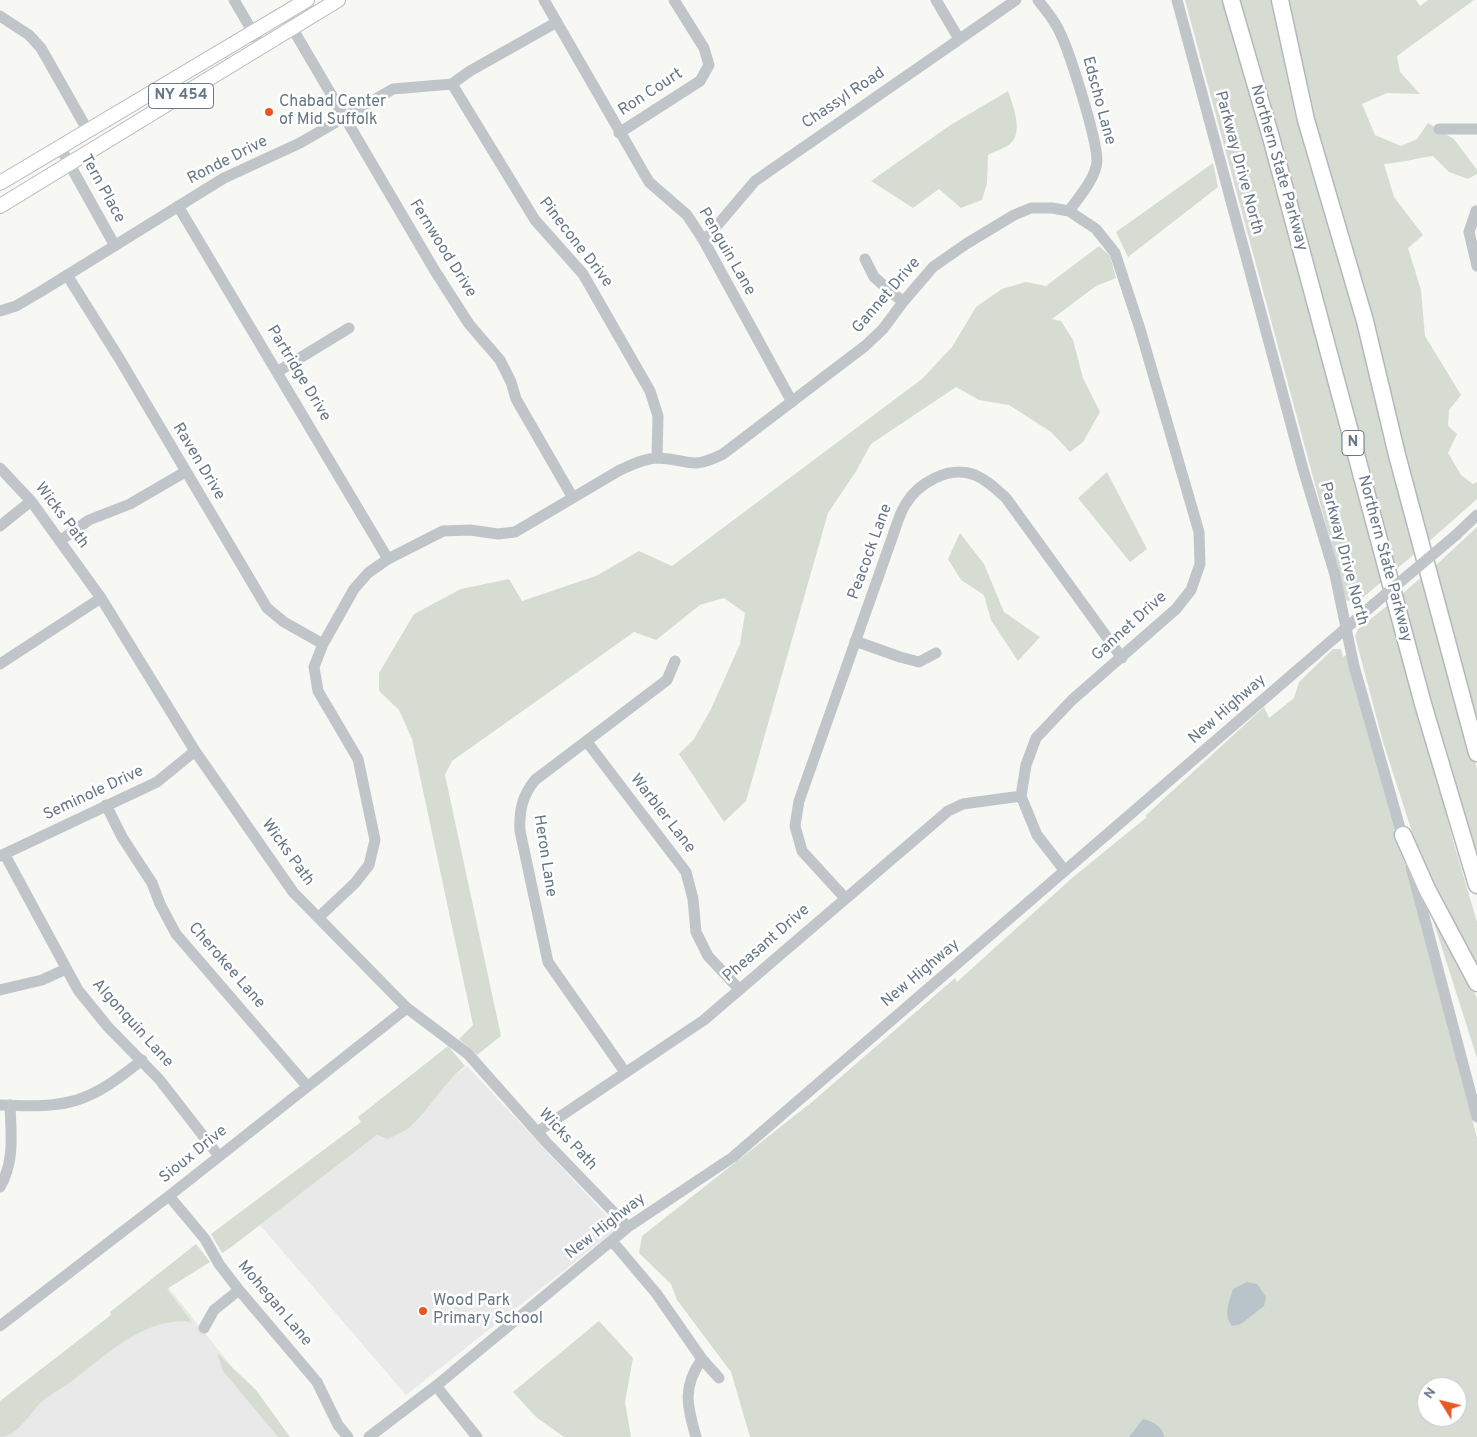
<!DOCTYPE html>
<style>
body{margin:0}
#map{position:relative;width:1477px;height:1437px;overflow:hidden;background:#f7f7f4;font-family:Overpass,sans-serif}
canvas{display:block}
.north{position:absolute;left:1417px;top:1377px;width:50px;height:50px;box-sizing:border-box;background:#fff;border:1px solid #c2c9cf;border-radius:50%;rotate:306deg;font-size:14px;font-weight:700;line-height:20px;text-align:center;color:#667786}
.north::after{content:'';display:block;margin:auto;width:18px;height:22px;background:#e75825;clip-path:polygon(50% 0,100% 100%,50% 72%,0 100%)}
</style>
<div id="map">
<canvas width="1477" height="1437"></canvas>
<div class="north">N</div>
</div>
<script>
const context = document.querySelector('canvas').getContext('2d');
context.lineJoin = 'round';
function fillPath(path, color) { context.fillStyle = color; context.fill(path, 'evenodd'); }
function strokePath(path, color, width, dash) { context.strokeStyle = color; context.lineWidth = width; context.lineCap = dash ? 'butt' : 'round'; context.setLineDash(dash || []); context.stroke(path); }
function label(font, color, halo, rows, align = 'center') {
  context.font = font + ' Overpass,sans-serif'; context.lineWidth = 5; context.setLineDash([]); context.textBaseline = 'middle'; context.strokeStyle = halo; context.fillStyle = color; for (const [text, x, y, turn = 0] of rows) {
    context.save(); context.translate(x, y); context.rotate((+turn || 0) * Math.PI / 180); context.textAlign = isNaN(turn) ? turn : align; if (halo) context.strokeText(text, 0, 0); context.fillText(text, 0, 0); context.restore();
  }
}
fillPath(new Path2D(`
 M467,1066L618,1228L406,1395L260,1225Z
 M168,1287L288,1437H0Z`), '#e8e9e8');
fillPath(new Path2D(`
 M1185,0H1224L1270,155L1385,579L1355,604L1346,600Z
 M1239,0H1273L1418,551L1393,572Z
 M1283,0H1416L1420,6L1428,0H1474L1397,56L1400,72L1420,94L1387,93L1362,104L1375,135L1401,146L1417,139L1428,123L1454,139L1477,170V174L1468,179L1449,172L1433,156C1416,158 1401,163 1384,164L1394,197L1423,235L1408,248L1421,290L1425,336L1461,395L1449,410L1448,426L1457,434L1448,453L1461,475L1473,484L1477,482V499L1426,544Z
 M1008,91C1013,106 1024,132 1010,144C1004,149 995,151 988,155L987,183L982,200L961,208L939,189L913,208L871,181L949,126Z
 M1213,163L1218,187L1128,257L1116,232Z
 M1099,246L1110,256L1116,278L1096,286L1052,319L1061,321L1073,340L1083,378L1100,412L1083,442L1070,452L1051,432L1009,405L979,400L956,387L871,444L855,473L828,513L746,801L724,822L679,754L694,739L711,709L740,644L745,613L724,598L700,605L656,640L634,632L452,761L445,775L501,1036L477,1055L459,1039L473,1025L412,739L399,710L379,691V673L414,614L461,589L509,579L522,601L596,576L639,551L672,566L922,379L952,347L976,307L1002,289L1026,282L1046,286Z
 M1107,472L1147,549L1130,562L1078,498Z
 M1477,527V731L1434,567Z
 M960,533L984,564L1004,612L1040,637L1018,661L991,620L984,595L961,580L948,559Z
 M1425,574L1477,769V880L1401,595Z
 M1392,602L1453,840L1477,922V975L1421,860L1383,742L1355,636L1358,629Z
 M1333,649H1341L1343,657L1347,654L1418,909L1477,1138V1437H750L731,1372L677,1300L671,1284L639,1253L642,1236L812,1102L955,978L957,982L1072,878L1147,817L1145,816L1264,707L1269,718L1294,698L1299,682ZM1427,1387H1457V1417H1427Z
 M1427,901L1432,904L1477,998V1058Z
 M448,1046L465,1066C443,1083 430,1109 409,1128C403,1132 395,1135 388,1139L377,1135L230,1248L222,1253L211,1234L361,1122L358,1117Z
 M196,1244L210,1262L167,1289L192,1322C145,1315 103,1358 68,1384C61,1389 53,1393 46,1398C32,1408 19,1437 0,1437V1401L111,1315L110,1312Z
 M599,1321L633,1358L625,1402L631,1437H564L536,1417L513,1392Z
 M217,1353L256,1390L290,1437H278L223,1371Z`), '#d7dcd3');
fillPath(new Path2D(`
 M1247,1282L1257,1284L1266,1297L1264,1306L1241,1324L1232,1326C1223,1314 1229,1303 1233,1289Z
 M1143,1419C1153,1421 1163,1427 1164,1437H1129Z`), '#b8c4c9');
const major = new Path2D(`
 M0,183L307,0
 M0,206L338,0`);
const highway = new Path2D(`
 M1231,0L1272,141L1423,704L1477,885
 M1280,0L1306,120L1365,321L1397,455L1477,753
 M1403,835L1427,889L1477,983`);
strokePath(major, '#b4b9bd', 16);
strokePath(highway, '#b4b8bb', 19);
strokePath(new Path2D(`
 M234,0L261,46
 M544,0L649,182L687,215L704,241L792,402
 M936,0L959,39
 M1038,0C1044,8 1051,16 1056,25C1068,44 1097,139 1097,161C1096,178 1079,197 1069,211
 M1177,0L1303,469L1335,575L1354,666L1404,842
 M284,14L435,271L469,324L500,360L511,382L516,399L573,498
 M0,16L29,35L41,48L88,131
 M452,84L535,220L583,274L650,391L658,416L657,458
 M1439,129H1477
 M619,133L700,81L709,65L704,48L674,0
 M60,147L115,246
 M178,206L388,559
 M1476,211L1469,232L1477,266
 M704,241L755,181L1016,0
 M865,259L874,277L903,302
 M67,275L119,358L267,608L284,622L323,644
 M0,311L16,306L40,292L224,178L300,143L393,89L452,84L470,71L557,22
 M277,372L349,328
 M0,468L31,501L101,598L195,751L293,892L407,1008L468,1054L546,1142L628,1227
 M0,526L31,501
 M1456,535L1477,515
 M61,540L89,520L130,504L185,472
 M855,641L900,657L919,662L936,653
 M0,664L101,598
 M587,742L686,872L693,899L696,932L708,956L739,989
 M106,805L122,837L152,883L160,904L176,934L307,1086
 M5,855L78,990L108,1027L159,1079L218,1155
 M0,856L157,782L195,751
 M1411,867L1477,1117
 M845,898L802,851L795,826L799,801L892,538C896,527 899,515 905,505C918,483 949,465 975,475C987,480 996,489 1006,498L1122,658
 M319,917L355,883L369,865L375,840L358,759L318,691L314,667L323,644L354,589L368,573L388,559L443,531L470,530L498,534L515,532L620,470C631,465 645,458 658,458C690,459 689,471 723,454L865,346L883,329L903,302L933,267L966,244L1014,215L1031,208H1052L1069,211L1096,229L1115,253L1140,329L1199,532L1200,564L1191,590L1176,609L1072,700L1036,738L1026,765L1021,796L1037,835L1065,871
 M0,990L42,980L66,969
 M625,1072L548,962L520,831C519,811 522,796 535,780L667,680L675,661
 M0,1105C70,1108 87,1104 142,1060
 M537,1132L704,1020L948,811L963,804L1021,796
 M0,1187C15,1161 11,1134 10,1105
 M169,1196L205,1239L219,1264L239,1290L317,1382L338,1425L348,1437
 M612,1241L656,1293L702,1359L719,1378
 M0,1326L169,1196L407,1008
 M204,1328L214,1310L239,1290
 M436,1386L477,1437
 M369,1437L436,1386L628,1227L733,1157L1374,604
 M696,1437C687,1405 682,1387 702,1359`), '#c0c5c9', 11);
strokePath(major, '#fff', 14);
strokePath(highway, '#fff', 16);
strokePath(new Path2D(`
 M1374,604L1456,535`), '#c0c5c9', 11);
for (const [x, y, r, color] of [
 [269,112,5,"#e75825"],
 [423,1311,5,"#e75825"]
]) { const dot = new Path2D(); dot.arc(x, y, r, 0, 2 * Math.PI); context.fillStyle = color; context.fill(dot); strokePath(dot, '#fff', 2); }
for (const [x, y, w] of [
 [181,96,65],
 [1353,443,22]
]) { const box = new Path2D(); box.roundRect(x - w / 2, y - 12.5, w, 25, 4); context.fillStyle = '#fff'; context.fill(box); strokePath(box, '#667786', 1); }
label('bold 15px', '#667786', null, [
 ["NY 454",181,96],
 ["N",1353,443]
]);
label('16px', '#667786', '#fff', [
 ["Ron Court",651,93,-33],
 ["Chassyl Road",844,99,-34],
 ["Edscho Lane",1098,101,75],
 ["Ronde Drive",228,161,-27],
 ["Parkway Drive North",1238,163,75],
 ["Northern State Parkway",1278,168,74],
 ["Tern Place",102,189,61],
 ["Pinecone Drive",575,243,52],
 ["Fernwood Drive",442,249,58],
 ["Penguin Lane",726,252,60],
 ["Gannet Drive",887,296,-49],
 ["Partridge Drive",298,374,59],
 ["Raven Drive",198,462,59],
 ["Wicks Path",61,516,53],
 ["Peacock Lane",871,552,-70],
 ["Parkway Drive North",1343,554,75],
 ["Northern State Parkway",1384,559,75],
 ["Gannet Drive",1130,627,-42],
 ["New Highway",1228,710,-41],
 ["Seminole Drive",94,794,-25],
 ["Warbler Lane",662,814,52],
 ["Wicks Path",287,853,54],
 ["Heron Lane",544,856,81],
 ["Pheasant Drive",767,944,-41],
 ["Cherokee Lane",226,966,49],
 ["New Highway",921,974,-40],
 ["Algonquin Lane",132,1024,48],
 ["Wicks Path",567,1140,47],
 ["Sioux Drive",194,1155,-39],
 ["New Highway",606,1227,-38],
 ["Mohegan Lane",274,1304,50]
]);
label('16px', '#667786', '#fff', [
 ["Chabad Center",279,103],
 ["of Mid Suffolk",279,121],
 ["Wood Park",433,1302],
 ["Primary School",433,1320]
], 'left');
</script>
